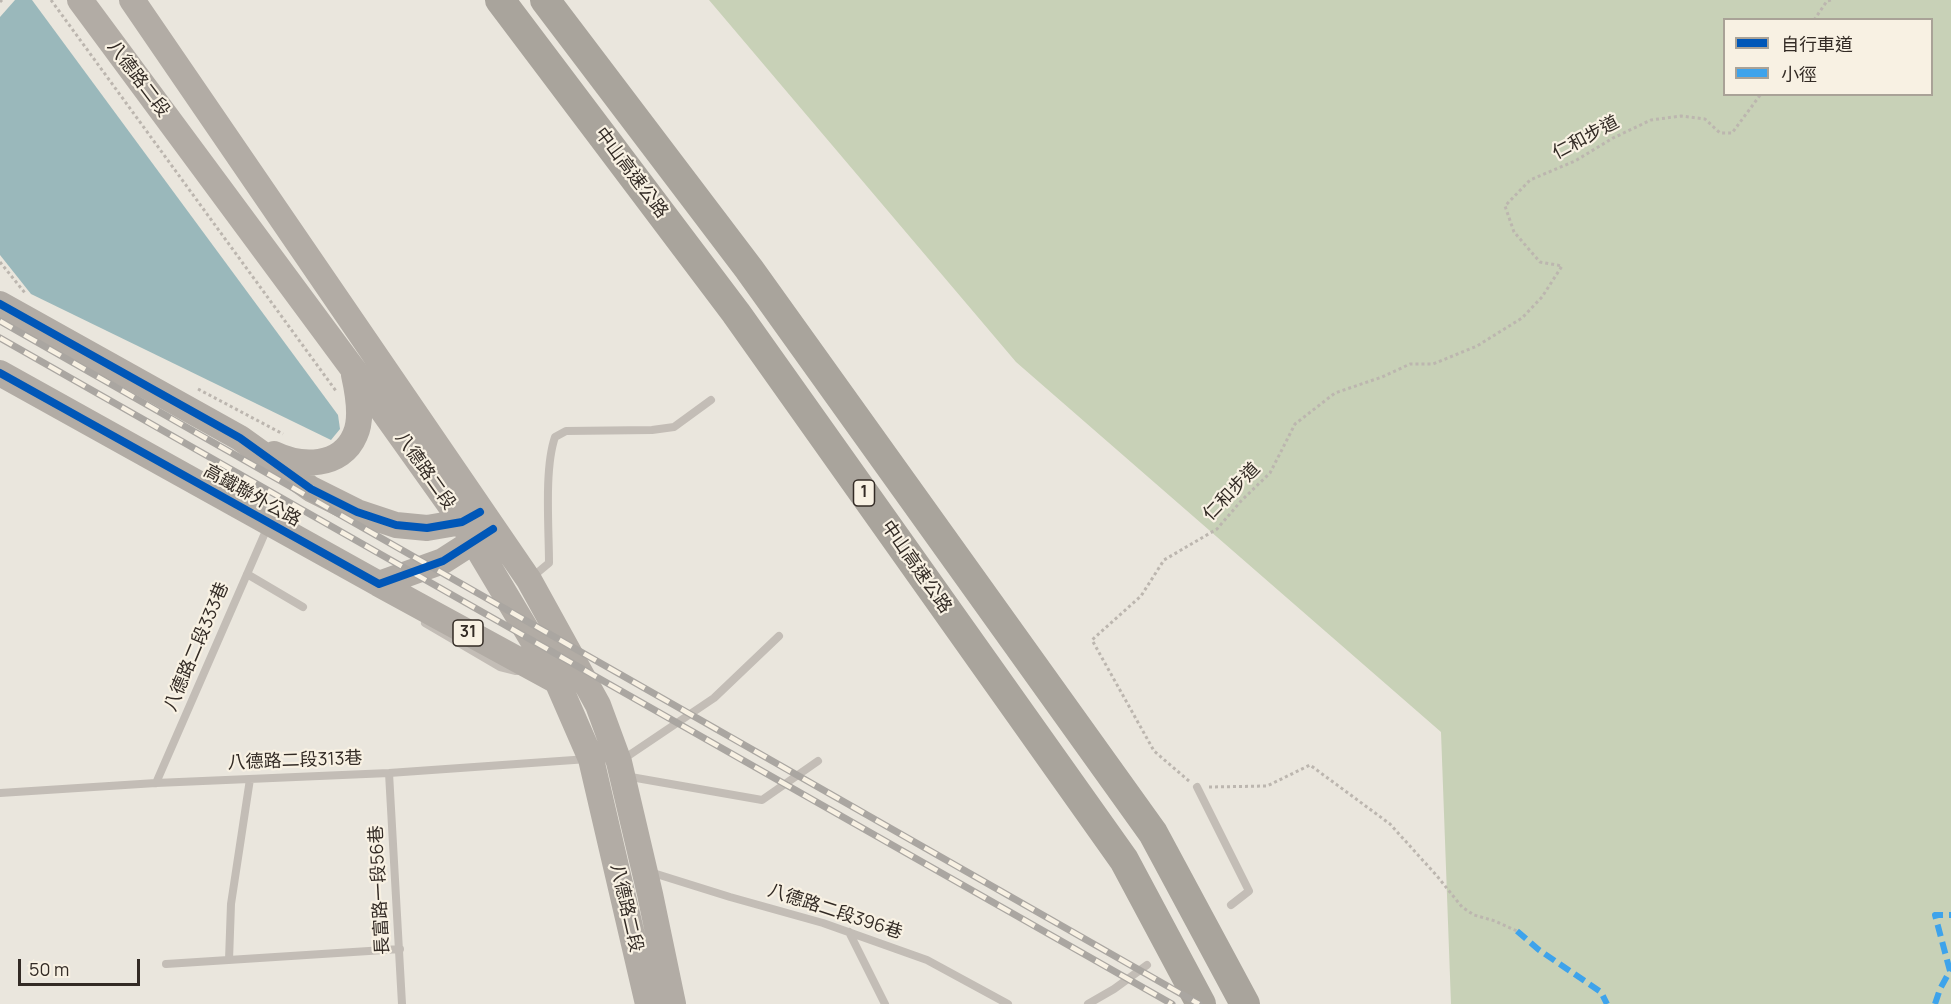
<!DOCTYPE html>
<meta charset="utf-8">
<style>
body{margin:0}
#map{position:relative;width:1951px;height:1004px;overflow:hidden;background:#eae6dd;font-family:Manrope,"Noto Sans TC",sans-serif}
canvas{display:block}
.legend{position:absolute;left:1723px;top:18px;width:210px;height:78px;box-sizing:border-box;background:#f8f1e3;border:2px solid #a9a297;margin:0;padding:8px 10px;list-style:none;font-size:18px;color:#332b25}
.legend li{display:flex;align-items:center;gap:12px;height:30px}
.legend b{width:30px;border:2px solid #a9a297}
.scale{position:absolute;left:18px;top:959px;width:122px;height:27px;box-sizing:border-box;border:3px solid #332b25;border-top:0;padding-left:8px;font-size:18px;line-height:21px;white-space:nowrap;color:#332b25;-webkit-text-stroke:4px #f8f1e3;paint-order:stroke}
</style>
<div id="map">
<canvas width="1951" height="1004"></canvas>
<ul class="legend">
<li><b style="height:8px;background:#0057b8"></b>自行車道</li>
<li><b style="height:8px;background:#3ea3eb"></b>小徑</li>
</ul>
<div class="scale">50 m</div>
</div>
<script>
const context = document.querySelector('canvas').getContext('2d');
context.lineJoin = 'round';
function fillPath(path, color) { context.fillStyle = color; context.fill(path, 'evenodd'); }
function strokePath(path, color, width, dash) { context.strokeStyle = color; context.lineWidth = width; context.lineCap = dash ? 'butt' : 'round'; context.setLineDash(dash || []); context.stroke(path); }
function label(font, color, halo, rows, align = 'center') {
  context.font = font + ' Manrope,"Noto Sans TC",sans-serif'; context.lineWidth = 4.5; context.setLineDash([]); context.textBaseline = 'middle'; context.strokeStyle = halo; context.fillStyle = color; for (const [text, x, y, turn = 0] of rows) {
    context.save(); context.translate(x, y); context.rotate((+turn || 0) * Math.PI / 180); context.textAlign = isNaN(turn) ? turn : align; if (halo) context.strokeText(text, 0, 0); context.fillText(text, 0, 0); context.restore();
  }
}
fillPath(new Path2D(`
 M709,0H1951V1004H1451L1441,732L1016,362ZM1724,20H1932V94H1724Z`), '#c8d1b7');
fillPath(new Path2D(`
 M15,0H32L338,415L340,429L331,440L31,294L0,255V17Z`), '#9ab8bb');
strokePath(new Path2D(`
 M51,0L336,391
 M0,2L2,0
 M1814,20L1827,1L1831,0
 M0,262L25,293
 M198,389L283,434
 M1189,781L1154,751L1092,640L1141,596L1164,560L1217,529L1241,501L1270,473L1295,424L1335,393L1382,377L1410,364H1433L1477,346L1522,318L1542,297L1562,266L1540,262L1514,232L1505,206L1530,180L1575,161L1613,138L1651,120L1681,116L1705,119L1720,133H1732L1761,94
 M1209,787L1267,786L1310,765L1390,824L1437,876L1462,907L1474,915L1495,921L1517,931`), '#bcb6af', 3, [3, 3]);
strokePath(new Path2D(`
 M247,574L303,607
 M531,578L549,563C549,528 544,469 555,437L566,431L652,430L674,427L711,400
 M425,623L500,667L516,671
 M622,760L714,698L779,636
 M389,773L402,1004
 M625,776L762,800L818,761
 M156,783L268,526
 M1197,787L1249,891L1231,905
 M0,793L156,783L389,773L588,759
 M650,872L730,897L823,923L927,960L1008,1004
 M849,932L885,1004
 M229,960L231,904L250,779
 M166,964L400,949
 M1088,1004L1114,989L1147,965`), '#c3bdb6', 8);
strokePath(new Path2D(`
 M80,0L353,369L462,522L557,681L591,759L648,1004
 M132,0L529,580L598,705L619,762L650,894L673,1004
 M0,304L240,438L311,489L357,512L396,525L427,528L462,522L475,515
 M0,373L379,584L443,561L488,532
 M274,454C301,467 341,468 355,435C363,418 358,393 354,375
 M379,584L555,680`), '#b2aca5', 26);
strokePath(new Path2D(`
 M500,0L736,313L1124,860L1201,1004
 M545,0L749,269L1153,833L1245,1004`), '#a9a49c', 30);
const rail = new Path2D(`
 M0,321L1199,1004
 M0,338L1172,1004`);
strokePath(rail, '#aaa6a1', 7);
strokePath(rail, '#f8f1e3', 4.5, [14]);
strokePath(new Path2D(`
 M1517,931L1539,950L1601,992L1607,1004
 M1950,971L1935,915H1951
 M1935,1004L1940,989L1951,969`), '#3ea3eb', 6, [12, 6]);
strokePath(new Path2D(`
 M0,304L240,438L311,489L357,512L396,525L427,528L462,522L480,512
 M0,373L379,584L443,561L493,529`), '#0057b8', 8);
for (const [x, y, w] of [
 [864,493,21],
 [468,633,30]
]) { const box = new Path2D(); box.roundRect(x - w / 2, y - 13, w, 26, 4.5); context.fillStyle = '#f8f1e3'; context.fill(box); strokePath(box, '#332b25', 1.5); }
label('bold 16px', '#332b25', null, [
 ["1",864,493],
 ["31",468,633]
]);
label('18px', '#332b25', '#f8f1e3', [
 ["八德路二段",138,79,53],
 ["仁和步道",1586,138,-28],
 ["中山高速公路",631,173,53],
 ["八德路二段",425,471,55],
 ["仁和步道",1232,492,-46],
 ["高鐵聯外公路",252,496,29],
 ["中山高速公路",916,567,55],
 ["八德路二段333巷",197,647,-67],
 ["八德路二段313巷",295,761,-2],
 ["長富路一段56巷",380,890,-93],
 ["八德路二段",626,908,77],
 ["八德路二段396巷",835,912,18]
]);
</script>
